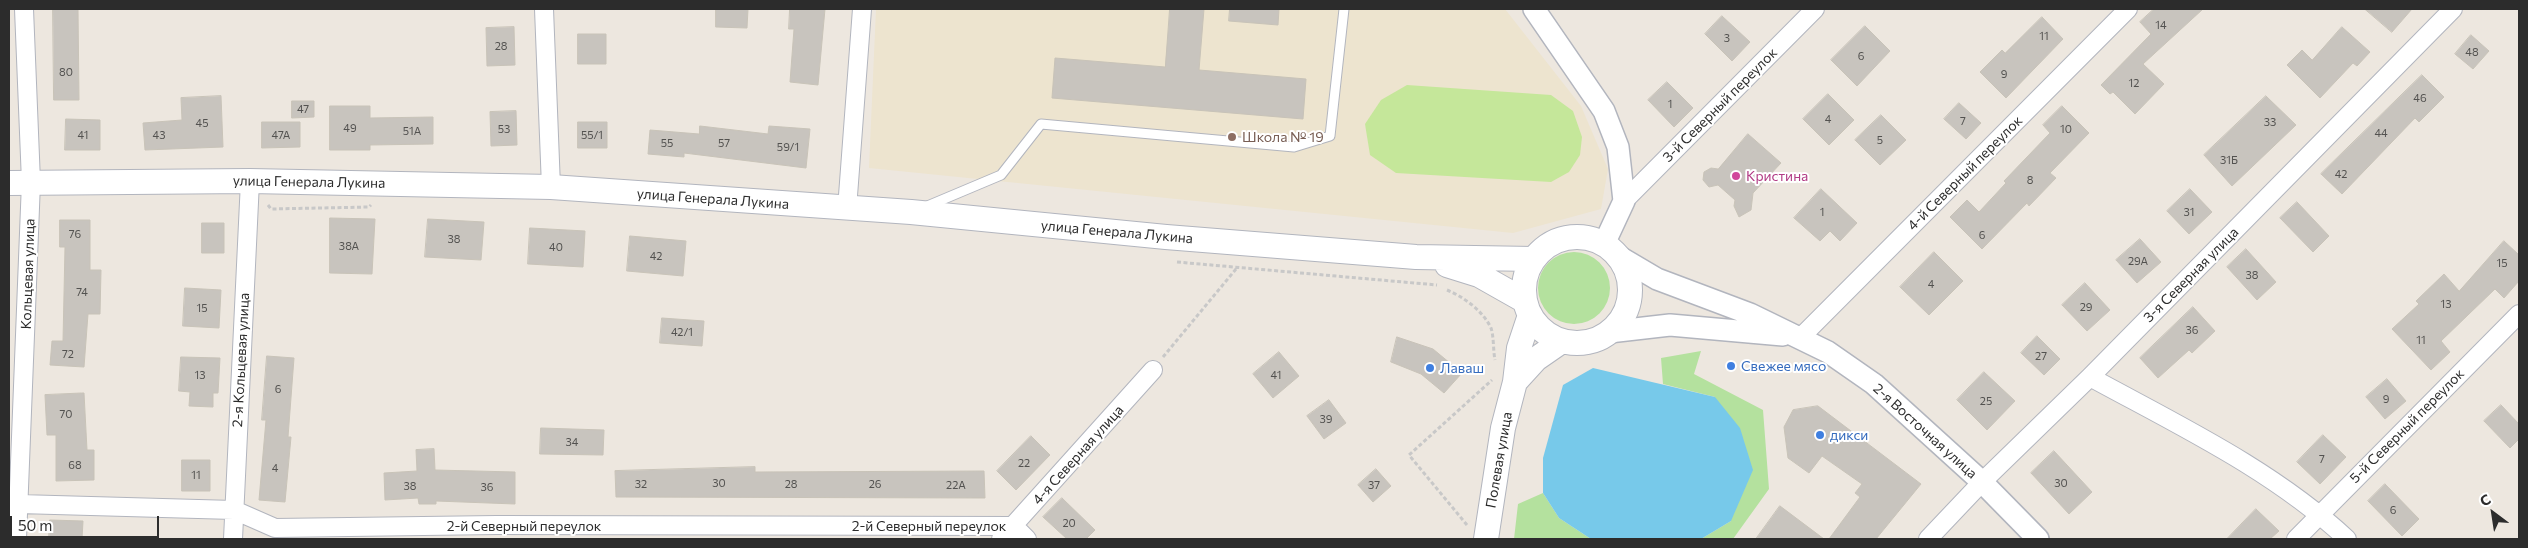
<!DOCTYPE html>
<meta charset="utf-8">
<style>
body{margin:0}
#map{position:relative;width:2528px;height:548px;overflow:hidden;background:#ede7df;font-family:Commissioner,sans-serif}
canvas{display:block}
.frame{position:absolute;inset:0;border:10px solid #2c2c2c;pointer-events:none}
.north{position:absolute;left:2468px;top:488px;width:50px;height:50px;-webkit-text-stroke:4px #fff;paint-order:stroke;rotate:329deg;font-size:14px;font-weight:700;line-height:20px;text-align:center;color:#2c2c2c}
.north::after{content:'';display:block;margin:auto;width:18px;height:22px;background:#2c2c2c;clip-path:polygon(50% 0,100% 100%,50% 72%,0 100%)}
.scale{position:absolute;left:10px;top:516px;width:149px;height:22px;box-sizing:border-box;border:2px solid #2c2c2c;border-top:0;padding-left:6px;font-size:15px;line-height:18px;white-space:nowrap;color:#2c2c2c;-webkit-text-stroke:4px #fff;paint-order:stroke}
</style>
<div id="map">
<canvas width="2528" height="548"></canvas>
<div class="frame"></div>
<div class="north">С</div>
<div class="scale">50 m</div>
</div>
<script>
const context = document.querySelector('canvas').getContext('2d');
context.lineJoin = 'round';
function fillPath(path, color) { context.fillStyle = color; context.fill(path, 'evenodd'); }
function strokePath(path, color, width, dash) { context.strokeStyle = color; context.lineWidth = width; context.lineCap = dash ? 'butt' : 'round'; context.setLineDash(dash || []); context.stroke(path); }
function label(font, color, halo, rows, align = 'center') {
  context.font = font + ' Commissioner,sans-serif'; context.lineWidth = 4; context.setLineDash([]); context.textBaseline = 'middle'; context.strokeStyle = halo; context.fillStyle = color; for (const [text, x, y, turn = 0] of rows) {
    context.save(); context.translate(x, y); context.rotate((+turn || 0) * Math.PI / 180); context.textAlign = isNaN(turn) ? turn : align; if (halo) context.strokeText(text, 0, 0); context.fillText(text, 0, 0); context.restore();
  }
}
fillPath(new Path2D(`
 M876,9H1505L1581,106L1608,169L1601,209L1513,233L869,168Z`), '#ede4cf');
fillPath(new Path2D(`
 M1538 288a36 36 0 1 1 72 0a36 36 0 1 1-72 0Z
 M1701,351L1694,374L1763,410L1769,489L1733,539H1701L1731,521L1715,397L1663,384L1661,358Z
 M1543,493L1559,518L1591,539H1514L1518,504Z`), '#b4e19e');
fillPath(new Path2D(`
 M1407,85L1551,95L1573,111L1582,137L1580,155L1569,172L1551,182L1396,173L1370,155L1365,124L1381,100Z`), '#c5e79a');
fillPath(new Path2D(`
 M1593,368L1715,397L1740,428L1753,470L1731,521L1701,539H1591L1559,518L1543,493V458L1563,385Z`), '#77c9ea');
const building = new Path2D(`
 M53,9H78L79,100H54Z
 M716,9H748L747,28L716,27Z
 M790,9H825L818,85L790,82L794,29H789Z
 M1170,9H1204L1199,70L1306,79L1303,119L1052,98L1055,58L1165,67Z
 M1230,9H1279L1278,25L1229,21Z
 M2154,9H2203L2143,64L2164,84L2135,114L2113,92L2110,94L2101,85L2151,34L2140,22Z
 M2365,9H2412L2392,32Z
 M1722,16L1750,42L1732,61L1705,34Z
 M2042,17L2063,39L2006,98L1980,72L2002,50L2005,53Z
 M1865,26L1890,51L1857,86L1831,60Z
 M514,27L515,65L487,66L486,28Z
 M2342,27L2370,52L2357,66L2353,63L2320,98L2287,65L2302,50L2312,60Z
 M578,34H606V64H578Z
 M2471,35L2489,51L2473,69L2455,54Z
 M2422,75L2444,97L2419,122L2415,118L2342,194L2321,174Z
 M1667,82L1693,108L1674,127L1648,100Z
 M1828,94L1854,120L1829,145L1803,119Z
 M221,96L223,147L145,150L143,123L182,120L181,98Z
 M2266,96L2296,125L2232,186L2204,155Z
 M292,101H314V117L292,118Z
 M1959,103L1981,123L1966,139L1944,119Z
 M330,106H370V118L433,117V144L370,145V150H330Z
 M2062,106L2089,133L2050,173L2056,178L2029,206L2027,203L1982,249L1950,217L1967,200L1979,212L2006,183L2004,181L2050,133L2043,125Z
 M516,111L517,145L491,146L490,112Z
 M1881,115L1906,140L1880,165L1855,140Z
 M66,119L100,120V150H65Z
 M262,122H300V147L262,148Z
 M578,122H607V148H578Z
 M700,126L768,134L769,126L810,129L806,168L684,153V157L648,154L650,130L699,134Z
 M1748,134L1781,163L1753,193L1751,210L1739,217L1734,206L1735,200L1718,185L1709,187L1703,180L1704,172L1711,168L1718,169Z
 M1821,189L1857,223L1840,241L1830,231L1820,241L1794,218Z
 M2190,189L2212,212L2189,234L2167,211Z
 M2297,202L2329,236L2313,252L2280,218Z
 M330,218L375,219L372,274L330,273Z
 M428,219L484,222L481,260L425,257Z
 M60,220H90V270H101L100,314H88L84,367L50,365L52,341H63L65,247H60Z
 M202,223H224V253H202Z
 M530,228L585,231L583,267L528,264Z
 M630,236L686,241L683,276L627,271Z
 M2140,239L2161,262L2137,283L2116,260Z
 M2504,241L2519,255V281L2504,298L2495,289L2441,341L2450,352L2431,370L2392,329L2419,304L2416,301L2444,274L2459,291Z
 M2246,249L2276,282L2257,300L2227,267Z
 M1934,252L1963,281L1929,315L1900,287Z
 M2085,283L2110,310L2087,331L2062,305Z
 M185,288L221,290L219,328L183,326Z
 M2193,307L2215,331L2192,353L2189,350L2158,378L2140,358Z
 M662,318L704,321L702,346L660,343Z
 M2037,336L2060,359L2044,375L2021,353Z
 M1397,337L1433,349L1462,373L1444,393L1421,374L1391,362Z
 M1279,352L1299,376L1273,398L1253,374Z
 M267,356L294,358L288,437H291L285,502L259,500L266,420H262Z
 M181,357L220,358L218,393H213V407L189,406L190,392L179,391Z
 M1984,372L2015,401L1987,430L1957,400Z
 M2387,379L2406,401L2385,419L2366,397Z
 M82,393H84L87,450H94V480L56,481V435H47L45,395Z
 M1329,400L1346,423L1324,439L1307,416Z
 M2501,405L2519,424V439L2510,448L2484,421Z
 M1818,406L1921,484L1876,539H1829L1860,497L1855,493L1862,484L1822,456L1809,473L1788,458L1784,427L1793,410Z
 M541,428L604,430L603,455L540,454Z
 M2323,435L2346,457L2320,484L2297,462Z
 M1031,436L1050,455L1016,490L997,471Z
 M434,449L435,470L515,472V504L436,501V504H419L418,498L385,500L384,473L417,471L416,450Z
 M2054,451L2092,492L2069,514L2031,473Z
 M182,460H210V491H182Z
 M755,467V472L984,471L985,498L616,497L615,471Z
 M1376,469L1391,486L1373,502L1358,485Z
 M2385,484L2419,519L2402,536L2368,501Z
 M1062,498L1095,530L1086,539H1067L1043,517Z
 M1780,506L1824,539H1756Z
 M2256,509L2279,531L2270,539H2227Z
 M50,520L83,521L82,539H49Z`);
fillPath(building, '#c8c4be');
strokePath(building, '#c8c3b8', 1);
const service = new Path2D(`
 M925,207L1001,175L1041,124L1294,147L1330,136L1344,9`);
const minor = new Path2D(`
 M544,9L551,187
 M1624,201L1815,9
 M847,209L862,9
 M1801,337L2128,9
 M2090,377C2178,425 2273,470 2347,539
 M19,504L234,510L275,528L497,525L1014,526L1027,539
 M17,539L31,182L24,9
 M233,539L250,181
 M1001,539L1153,370
 M1928,539L1982,482L2090,377L2453,9
 M2296,539L2519,314`);
const tertiary = new Path2D(`
 M1534,9L1604,111L1618,147L1624,201L1604,244
 M1618,256L1657,279L1750,314L1828,352L1874,384L1982,482L2038,539
 M1609,332L1670,325L1783,335`);
const secondary = new Path2D(`
 M9,183L250,181L551,187L911,212L1166,237L1416,257L1533,259
 M1524 290a53 53 0 1 1 106 0a53 53 0 1 1-106 0Z
 M1447,265L1479,275L1525,301
 M1515,382L1536,359L1562,341
 M1486,539L1503,428L1515,382L1519,348L1530,315`);
strokePath(service, '#b2b5be', 11);
strokePath(minor, '#b2b5be', 20);
strokePath(tertiary, '#b2b5be', 24);
strokePath(secondary, '#b2b5be', 26);
strokePath(new Path2D(`
 M268,205L271,209L369,207L371,205
 M1541,239L1561,230L1590,227
 M1177,262L1437,285
 M1447,290C1464,297 1483,311 1491,328C1494,337 1493,350 1495,360
 M1163,357L1236,269
 M1467,525L1409,455L1492,380`), '#c8c8c8', 3, [4, 2.5]);
strokePath(service, '#fff', 9);
strokePath(minor, '#fff', 18);
strokePath(tertiary, '#fff', 21);
strokePath(secondary, '#fff', 24);
for (const [x, y, r, color] of [
 [1232,137,5,"#8d6e63"],
 [1736,176,5,"#d1479c"],
 [1731,366,5,"#3f7fe0"],
 [1430,368,5,"#3f7fe0"],
 [1820,435,5,"#3f7fe0"]
]) { const dot = new Path2D(); dot.arc(x, y, r, 0, 2 * Math.PI); context.fillStyle = color; context.fill(dot); strokePath(dot, '#fff', 2); }
label('11px', '#535250', null, [
 ["14",2161,25],
 ["11",2044,36],
 ["3",1727,38],
 ["28",501,46],
 ["48",2472,52],
 ["6",1861,56],
 ["80",66,72],
 ["9",2004,74],
 ["12",2134,83],
 ["46",2420,98],
 ["1",1670,104],
 ["47",303,109],
 ["4",1828,119],
 ["7",1963,121],
 ["33",2270,122],
 ["45",202,123],
 ["49",350,128],
 ["53",504,129],
 ["10",2066,129],
 ["51А",412,131],
 ["44",2381,133],
 ["41",83,135],
 ["43",159,135],
 ["47А",281,135],
 ["55/1",592,135],
 ["5",1880,140],
 ["55",667,143],
 ["57",724,143],
 ["59/1",788,147],
 ["31Б",2229,160],
 ["42",2341,174],
 ["8",2030,180],
 ["1",1822,212],
 ["31",2189,212],
 ["76",75,234],
 ["6",1982,235],
 ["38",454,239],
 ["38А",349,246],
 ["40",556,247],
 ["42",656,256],
 ["29А",2138,261],
 ["15",2502,263],
 ["38",2252,275],
 ["4",1931,284],
 ["74",82,292],
 ["13",2446,304],
 ["29",2086,307],
 ["15",202,308],
 ["36",2192,330],
 ["42/1",682,332],
 ["11",2421,340],
 ["72",68,354],
 ["27",2041,356],
 ["13",200,375],
 ["41",1276,375],
 ["6",278,389],
 ["9",2386,399],
 ["25",1986,401],
 ["70",66,414],
 ["39",1326,419],
 ["34",572,442],
 ["7",2322,459],
 ["22",1024,463],
 ["68",75,465],
 ["4",275,468],
 ["11",196,475],
 ["30",719,483],
 ["30",2061,483],
 ["32",641,484],
 ["28",791,484],
 ["26",875,484],
 ["22А",956,485],
 ["37",1374,485],
 ["38",410,486],
 ["36",487,487],
 ["6",2393,510],
 ["20",1069,523]
]);
label('14px', '#2c2c2c', '#fff', [
 ["3-й Северный переулок",1720,105,-45],
 ["4-й Северный переулок",1965,173,-45],
 ["улица Генерала Лукина",309,182,1],
 ["улица Генерала Лукина",713,199,4],
 ["улица Генерала Лукина",1117,232,5],
 ["Кольцевая улица",28,274,-88],
 ["3-я Северная улица",2191,275,-45],
 ["2-я Кольцевая улица",241,360,-87],
 ["5-й Северный переулок",2407,426,-45],
 ["2-я Восточная улица",1925,431,42],
 ["4-я Северная улица",1078,455,-48],
 ["Полевая улица",1499,460,-80],
 ["2-й Северный переулок",524,526],
 ["2-й Северный переулок",929,526]
]);
label('14px', '#785e54', '#fff', [
 ["Школа № 19",1242,137]
], 'left');
label('14px', '#b23c85', '#fff', [
 ["Кристина",1746,176]
], 'left');
label('14px', '#366cbe', '#fff', [
 ["Свежее мясо",1741,366],
 ["Лаваш",1440,368],
 ["дикси",1830,435]
], 'left');
</script>
